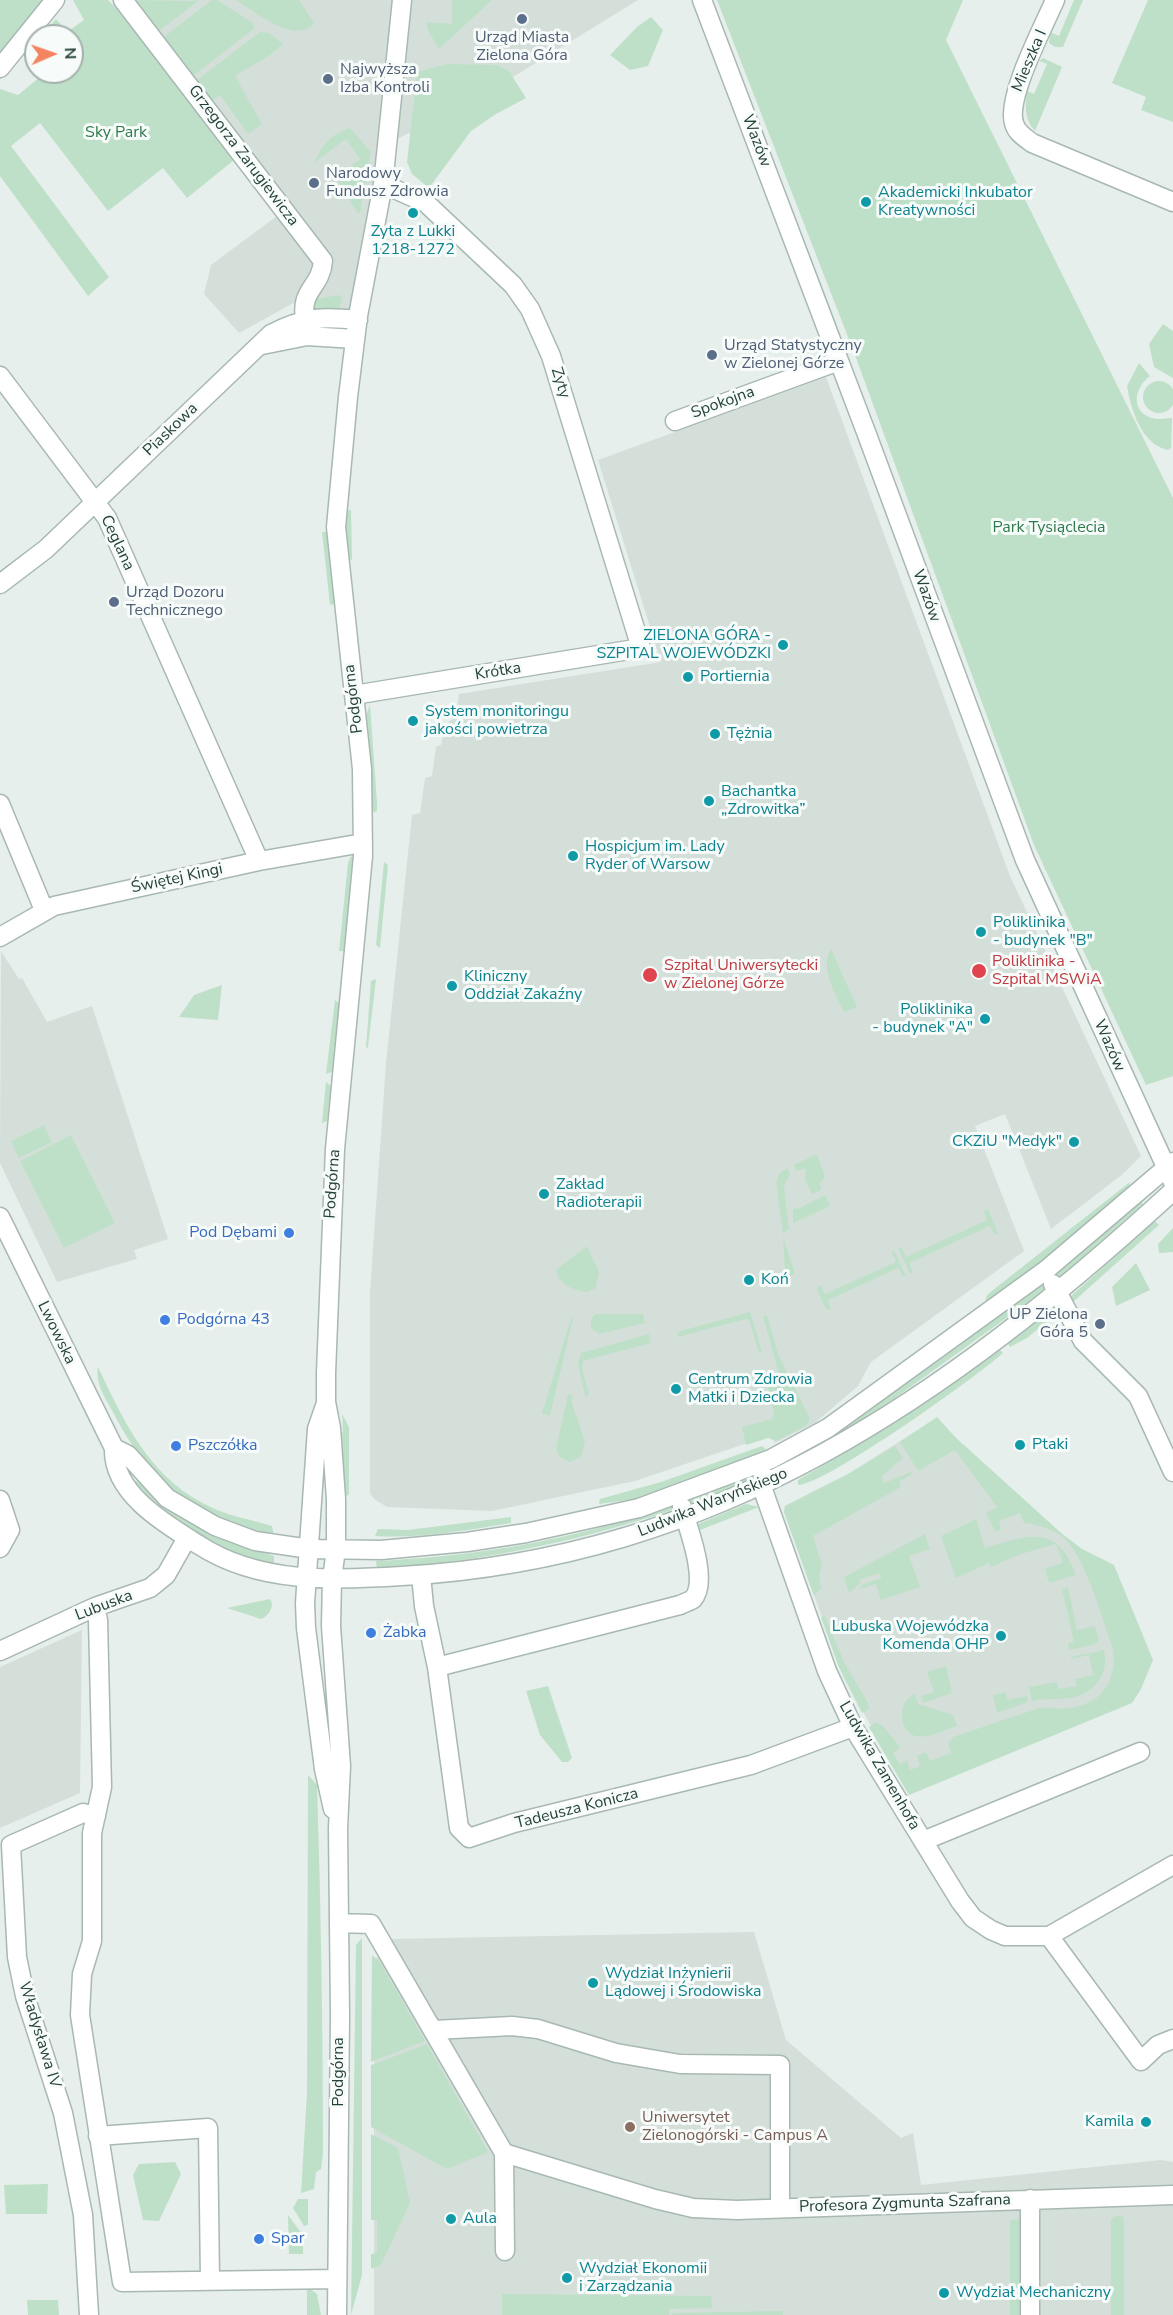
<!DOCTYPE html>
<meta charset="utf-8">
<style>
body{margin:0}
#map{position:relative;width:1173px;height:2315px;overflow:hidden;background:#e6efeb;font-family:"Nunito Sans",sans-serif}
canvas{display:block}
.north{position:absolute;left:24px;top:24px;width:60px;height:60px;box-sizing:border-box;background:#f7fbf9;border:2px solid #a3b1ad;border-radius:50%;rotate:88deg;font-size:16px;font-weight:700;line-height:24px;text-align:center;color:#24423a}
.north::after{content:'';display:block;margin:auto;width:21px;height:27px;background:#f4845f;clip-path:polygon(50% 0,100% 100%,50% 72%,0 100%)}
</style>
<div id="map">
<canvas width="1173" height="2315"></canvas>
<div class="north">N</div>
</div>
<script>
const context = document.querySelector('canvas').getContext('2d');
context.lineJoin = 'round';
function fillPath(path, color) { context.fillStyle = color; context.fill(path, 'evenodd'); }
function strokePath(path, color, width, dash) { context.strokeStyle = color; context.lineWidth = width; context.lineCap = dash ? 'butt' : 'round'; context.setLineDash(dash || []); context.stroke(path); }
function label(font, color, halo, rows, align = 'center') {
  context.font = font + ' "Nunito Sans",sans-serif'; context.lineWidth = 6; context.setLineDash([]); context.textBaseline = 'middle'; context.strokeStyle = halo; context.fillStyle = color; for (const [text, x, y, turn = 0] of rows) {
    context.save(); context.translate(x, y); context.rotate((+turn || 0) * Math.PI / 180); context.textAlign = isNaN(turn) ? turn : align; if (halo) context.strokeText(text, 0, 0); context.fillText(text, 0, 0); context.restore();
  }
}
fillPath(new Path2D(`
 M131,0H638L461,109L388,143L358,316L297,301L239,333L204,294L211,265L285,210Z
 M826,377L1010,876L1141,1156L1123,1174L1051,1229L1005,1114L975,1126L1024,1251L871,1362L858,1386L816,1422L775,1443L771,1435L635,1481L492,1511L387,1507L374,1499L370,1493V1292L386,1063L412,815L420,813L425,778L432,776L436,747L441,745L445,725L456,716L459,694L661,662L598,460Z
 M1,951L19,979L22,978L47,1022L92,1006L168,1239L134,1250L137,1259L57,1282L0,1163Z
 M935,1419L1081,1551L1137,1692L905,1786L844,1678L784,1512L785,1506L848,1474Z
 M82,1630L80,1793L0,1828V1667Z
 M754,1932L786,2040L901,2138L913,2133L921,2185L1161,2160L1173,2162V2315H374V1961L392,1939Z`), '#d4dfda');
fillPath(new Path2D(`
 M0,0H46L0,57Z
 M73,0H108L117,9L234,160L187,198L163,168L108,211L40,123L11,146L109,277L88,296L0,176V89L18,95L46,72H72V36H42L56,19L67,32L84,20Z
 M131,0L192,1L200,0L156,33Z
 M212,0H217L253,23L255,28L190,78L161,39Z
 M236,0H299L314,23C296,46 254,11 236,0Z
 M452,0H492L439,49L427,29V22L452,24Z
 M717,0H963L946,40L1173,498V1076L1146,1085L1034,845L855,355Z
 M1074,0H1083L1063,47H1055L1049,43L1050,32L1059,36Z
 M1148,0H1173V122L1141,110L1146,97L1112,83Z
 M712,1L836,323L851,368L709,2Z
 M651,17L663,30L648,66L630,70L610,55L637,27Z
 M260,32L269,33L283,44C269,58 252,65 235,76L262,124L248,134L220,95L209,103L193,83Z
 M1043,58L1062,67L1035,131C1024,119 1025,106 1027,91L1034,94L1047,64L1039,61Z
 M447,64L497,65L509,71L526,98L496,114L471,131L429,188L412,174L407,162L417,72Z
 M350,128L371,152L360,212L358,214L336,178L360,159L346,139L314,163C324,143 330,135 350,128Z
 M339,295L342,298L339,310L320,312L311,307L309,300Z
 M1163,324L1173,331V378L1154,367L1149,344Z
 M1139,363L1150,376C1135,387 1129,411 1152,418C1158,420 1166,418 1172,418L1171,448L1168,450C1142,445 1131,410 1127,386Z
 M1143 397a16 16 0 1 1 32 0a16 16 0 1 1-32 0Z
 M351,510L352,560L345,558L344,511Z
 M322,532H330L336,603L330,605Z
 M370,705L377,803V811L372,813L365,718Z
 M351,856L354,859L347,948L343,951H339L348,863Z
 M384,862L388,865L380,948L376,945Z
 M831,949L857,1007L844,1012C836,994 819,969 831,949Z
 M376,979L368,1047L366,1048L371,981Z
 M222,985L218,1020L179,1017L194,995Z
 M335,1000L340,1004L332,1072L326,1074Z
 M326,1082L331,1086L327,1121L322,1123Z
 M44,1125L52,1142L19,1158L11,1141Z
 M71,1135L115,1223L64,1248L20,1161Z
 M817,1154L825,1177L820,1183L821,1190L812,1194L805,1180L806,1168L796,1171L794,1165Z
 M787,1168L790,1174L784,1185L789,1229L783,1233L776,1182L779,1174Z
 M1130,1182L1129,1186L1044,1261L988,1301L985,1300L988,1294Z
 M825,1195L830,1206L793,1223V1209L800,1208Z
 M1139,1199L1143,1204L1048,1288L895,1398L844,1431V1428L1056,1272Z
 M986,1209L989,1211L998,1234H994L990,1226L909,1263L913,1272L910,1274L898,1248H902L906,1257L987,1220L984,1212Z
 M1155,1221L1159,1225L1073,1302L1071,1296Z
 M1173,1228V1252L1159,1253L1158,1244Z
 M783,1237L794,1270V1274L789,1276L785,1274Z
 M587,1246L599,1272L596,1288L587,1292C573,1290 559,1285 556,1270Z
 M894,1250L906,1276H903L898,1268L828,1300L831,1310L826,1309L817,1290L818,1286H821L825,1294L896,1262L892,1252Z
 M1136,1263L1150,1290L1116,1306L1112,1287Z
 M750,1312L762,1352L759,1353L750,1322L746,1319L678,1337L677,1332Z
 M1049,1312L1057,1313L1027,1338L1010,1347L1007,1342Z
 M595,1314H643L645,1323L599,1334L591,1328V1319Z
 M767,1315L778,1354L810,1419L806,1426L776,1441L768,1438L746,1445L742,1427L772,1419L774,1412L767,1385L781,1381L763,1316Z
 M572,1316L573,1318L550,1416L542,1413Z
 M649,1334L651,1343L583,1361L582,1368L589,1395L585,1396L578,1364L581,1353Z
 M999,1349L1003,1353C978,1376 825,1485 798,1485V1480L895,1423Z
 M98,1367C126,1426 152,1482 215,1509C233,1517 253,1520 272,1526L274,1535C200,1528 146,1477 114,1414C106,1399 95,1385 98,1367Z
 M568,1394L572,1395L573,1399L571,1400L585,1442L581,1457L569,1462L560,1457L556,1450Z
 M342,1414L349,1427V1494L343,1499L338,1444L343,1431Z
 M937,1417L956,1438L1061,1533L1082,1549L1114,1565L1153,1660L1141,1689L1132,1703L909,1795L869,1727L876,1722L883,1726L900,1747L893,1753L900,1764L907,1760L910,1770L920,1766L917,1756L926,1752L930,1761L951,1753L948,1744L953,1737C981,1728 1009,1717 1037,1709C1048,1706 1059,1710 1070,1708C1102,1704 1117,1680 1113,1649C1103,1621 1085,1556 1064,1538C1052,1528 1038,1525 1024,1523L1020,1513L999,1521L1001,1530L995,1531L986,1513L997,1507L955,1450L918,1471L900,1442Z
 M762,1446L769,1452L641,1498L599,1504L600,1499L661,1482Z
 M895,1446L903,1458L881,1477L884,1483L911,1472L912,1474L899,1482L901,1487L813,1536L822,1565L819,1575L821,1588L814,1596L784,1512L785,1506L848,1474Z
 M757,1474L756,1479C633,1529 509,1560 377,1569L376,1561C460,1557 543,1545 623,1521C669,1507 713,1490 757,1474Z
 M132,1480L140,1482L160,1502L206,1531L274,1556V1564C217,1555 170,1521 132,1480Z
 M746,1504L759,1507L695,1532L696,1525Z
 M511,1517V1523C467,1530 420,1539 375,1536L378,1529L408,1530Z
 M976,1519L985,1548C1028,1536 1056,1522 1076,1575L1049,1583L1045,1569L1063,1562L1056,1544L1021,1554L991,1567L989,1563L956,1578L941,1536Z
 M925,1534L930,1549L909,1556L920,1587L881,1600L876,1584L858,1590L863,1584L881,1578L880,1573L859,1580L860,1584L849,1593L844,1577Z
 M1068,1587L1077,1630L1095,1626L1099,1640L1096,1644L1069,1650L1068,1643L1074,1642L1062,1589Z
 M270,1599C275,1606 269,1616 261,1619L227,1608Z
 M825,1616L844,1662L868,1703L869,1709L862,1713L838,1665L821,1617Z
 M1104,1650C1110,1674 1094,1694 1070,1698C1057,1700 1045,1698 1032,1701L1029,1687L1057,1682L1059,1689L1077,1686L1075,1679L1093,1675L1089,1655L1071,1659V1657Z
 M946,1666L952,1693L923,1703L921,1696L934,1692L927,1672Z
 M548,1686L572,1758L568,1762H562L540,1735L526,1691Z
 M1006,1692L1007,1700L1027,1696L1028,1702L997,1713L993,1695Z
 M915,1694L918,1704L953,1715L957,1726C945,1730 928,1739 915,1736C899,1731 896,1702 915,1694Z
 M308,1775L317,1785C321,1908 323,2030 323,2153L321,2169L316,2172L314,2189L301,2193L307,2093Z
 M362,1938V2275L351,2315L356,1945Z
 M372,1955L380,1962L425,2041L371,2062Z
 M427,2044L488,2152L447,2169L371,2127V2065Z
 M371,2134L398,2148L410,2203L381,2265L371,2269V2254L377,2253V2220H371Z
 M175,2162L181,2174L159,2221L143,2220L133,2175L139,2164Z
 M48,2184L47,2214H6L4,2185Z
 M298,2199H308V2225L304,2226L293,2208Z
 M288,2215L303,2235V2254H289Z
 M1118,2215L1123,2217L1124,2223V2315H1111V2219Z
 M1023,2218L1025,2315H1010V2221Z
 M307,2287L317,2294L321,2315H307Z
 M502,2294L711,2296L712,2308L669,2309V2315H502Z
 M27,2300H58L59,2315H28Z
 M783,2311V2315H672V2313Z`), '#bfe0c8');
const minor = new Path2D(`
 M123,0L323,261C321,287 300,290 305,318
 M702,0L866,432L1025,860L1173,1182
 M1055,0C1044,26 1006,97 1014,123C1016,132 1024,137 1032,143L1173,202
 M0,68L55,0
 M262,345L307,336L355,339
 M0,376L107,518L259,861
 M675,421L839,361
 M0,584L46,549L271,334C304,317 322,316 358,320
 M354,695L641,648L551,356L530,309L513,285L426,203L383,184
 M0,804L44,910
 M0,937L54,906L259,861L363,843
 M0,1217L114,1448L128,1455L167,1498L215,1526L255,1541L310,1549L381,1550L467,1542L526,1533L639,1508L771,1459L828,1428L1046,1270L1173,1162
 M1053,1284L1083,1341L1138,1396L1173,1472
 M326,1403L317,1429L305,1603L306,1628L324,1769L333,1809
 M114,1448C112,1493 165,1524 199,1545C259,1584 333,1580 402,1576C718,1558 947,1398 1173,1191
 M763,1475L762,1487L827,1671L853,1727L960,1901L973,1918L991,1930L1005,1936H1049L1173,1865
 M0,1500L10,1530L0,1548
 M682,1507C688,1528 709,1581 693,1599C690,1601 684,1603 680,1605L437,1667L459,1828L469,1838L514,1823L751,1765L853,1727
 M421,1575L424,1606L437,1667
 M95,1607L98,1620L102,1787L92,1833V1941L82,1974L80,2015L122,2282L337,2279
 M0,1651L95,1607L150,1588L166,1575L187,1538
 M923,1841L1140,1752
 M339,1923L371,1924L504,2153L505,2251
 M1049,1936L1141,2061L1158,2045L1173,2039
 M434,2030L512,2026L538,2029L616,2053L680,2064L780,2065V2208
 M98,2136L208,2128L210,2280
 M504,2153L655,2199L693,2208L737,2210L1173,2195
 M1030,2199V2315
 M89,2315L83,2215L63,2113L25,1996L17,1957L11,1845L83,1813L96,1816
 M337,2315L340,2016L338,1828L341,1766L331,1626L332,1579L336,1549V1499L331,1428L326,1402V1373L335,1149L363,856L362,769L336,527L348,397L358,316L383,184L402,0`);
strokePath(minor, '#a8b8b2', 21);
strokePath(minor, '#fff', 18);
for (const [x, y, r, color] of [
 [522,19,6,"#5c6f8a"],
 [328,79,6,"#5c6f8a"],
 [314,183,6,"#5c6f8a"],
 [866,202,6,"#0f9aa8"],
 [413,213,6,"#0f9aa8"],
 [712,355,6,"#5c6f8a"],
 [114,602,6,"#5c6f8a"],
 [783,645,6,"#0f9aa8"],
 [688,677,6,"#0f9aa8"],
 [413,721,6,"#0f9aa8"],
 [715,734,6,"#0f9aa8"],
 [709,801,6,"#0f9aa8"],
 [573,856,6,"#0f9aa8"],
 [981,932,6,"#0f9aa8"],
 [979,971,8,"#e0444e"],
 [650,975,8,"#e0444e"],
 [452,986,6,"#0f9aa8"],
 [985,1019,6,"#0f9aa8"],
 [1074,1142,6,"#0f9aa8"],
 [544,1194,6,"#0f9aa8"],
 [289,1233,6,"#3f7fe0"],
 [749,1280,6,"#0f9aa8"],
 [165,1320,6,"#3f7fe0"],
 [1100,1324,6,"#5c6f8a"],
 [676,1389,6,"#0f9aa8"],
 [1020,1445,6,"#0f9aa8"],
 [176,1446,6,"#3f7fe0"],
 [371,1633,6,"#3f7fe0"],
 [1001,1636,6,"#0f9aa8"],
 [593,1983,6,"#0f9aa8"],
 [1146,2122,6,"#0f9aa8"],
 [630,2127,6,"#8d6e63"],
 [451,2219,6,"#0f9aa8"],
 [259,2239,6,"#3f7fe0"],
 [567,2278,6,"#0f9aa8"],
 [944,2293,6,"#0f9aa8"]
]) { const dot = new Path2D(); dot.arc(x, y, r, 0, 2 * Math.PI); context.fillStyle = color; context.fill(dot); strokePath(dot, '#f7fbf9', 2); }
label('16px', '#4e5e75', '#f7fbf9', [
 ["Urząd Miasta",522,38,"center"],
 ["Zielona Góra",522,56,"center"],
 ["Najwyższa",340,70],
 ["Izba Kontroli",340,88],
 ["Narodowy",326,174],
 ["Fundusz Zdrowia",326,192],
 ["Urząd Statystyczny",724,346],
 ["w Zielonej Górze",724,364],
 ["Urząd Dozoru",126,593],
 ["Technicznego",126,611],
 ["UP Zielona",1088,1315,"right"],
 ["Góra 5",1088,1333,"right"]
], 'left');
label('16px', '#24423a', '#f7fbf9', [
 ["Mieszka I",1030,61,-67],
 ["Wazów",756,141,69],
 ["Grzegorza Zarugiewicza",243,156,53],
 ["Zyty",560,383,72],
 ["Spokojna",723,403,-20],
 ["Piaskowa",171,430,-44],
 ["Ceglana",117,543,65],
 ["Wazów",926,596,70],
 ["Krótka",498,672,-9],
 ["Podgórna",354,699,-97],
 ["Świętej Kingi",177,879,-12],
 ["Wazów",1109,1046,66],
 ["Podgórna",333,1184,-86],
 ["Lwowska",56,1333,64],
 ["Ludwika Waryńskiego",713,1503,-22],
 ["Lubuska",104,1606,-21],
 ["Ludwika Zamenhofa",879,1766,60],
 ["Tadeusza Konicza",577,1809,-14],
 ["Władysława IV",39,2035,73],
 ["Podgórna",339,2072,-90],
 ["Profesora Zygmunta Szafrana",905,2204,-2]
]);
label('16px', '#2d7a4b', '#f7fbf9', [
 ["Sky Park",116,133],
 ["Park Tysiąclecia",1049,528]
]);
label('16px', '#0d838f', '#f7fbf9', [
 ["Akademicki Inkubator",878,193],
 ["Kreatywności",878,211],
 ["Zyta z Lukki",413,232,"center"],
 ["1218-1272",413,250,"center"],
 ["ZIELONA GÓRA -",771,636,"right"],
 ["SZPITAL WOJEWÓDZKI",771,654,"right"],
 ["Portiernia",700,677],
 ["System monitoringu",425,712],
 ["jakości powietrza",425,730],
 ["Tężnia",727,734],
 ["Bachantka",721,792],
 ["„Zdrowitka”",721,810],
 ["Hospicjum im. Lady",585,847],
 ["Ryder of Warsow",585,865],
 ["Poliklinika",993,923],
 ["- budynek \"B\"",993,941],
 ["Kliniczny",464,977],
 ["Oddział Zakaźny",464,995],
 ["Poliklinika",973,1010,"right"],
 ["- budynek \"A\"",973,1028,"right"],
 ["CKZiU \"Medyk\"",1062,1142,"right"],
 ["Zakład",556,1185],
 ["Radioterapii",556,1203],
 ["Koń",761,1280],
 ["Centrum Zdrowia",688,1380],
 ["Matki i Dziecka",688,1398],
 ["Ptaki",1032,1445],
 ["Lubuska Wojewódzka",989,1627,"right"],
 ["Komenda OHP",989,1645,"right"],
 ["Wydział Inżynierii",605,1974],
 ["Lądowej i Środowiska",605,1992],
 ["Kamila",1134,2122,"right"],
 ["Aula",463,2219],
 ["Wydział Ekonomii",579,2269],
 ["i Zarządzania",579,2287],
 ["Wydział Mechaniczny",956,2293]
], 'left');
label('16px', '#be3a42', '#f7fbf9', [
 ["Poliklinika -",992,962],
 ["Szpital MSWiA",992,980],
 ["Szpital Uniwersytecki",664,966],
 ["w Zielonej Górze",664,984]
], 'left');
label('16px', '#366cbe', '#f7fbf9', [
 ["Pod Dębami",277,1233,"right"],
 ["Podgórna 43",177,1320],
 ["Pszczółka",188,1446],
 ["Żabka",383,1633],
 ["Spar",271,2239]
], 'left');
label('16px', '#785e54', '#f7fbf9', [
 ["Uniwersytet",642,2118],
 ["Zielonogórski - Campus A",642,2136]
], 'left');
</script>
